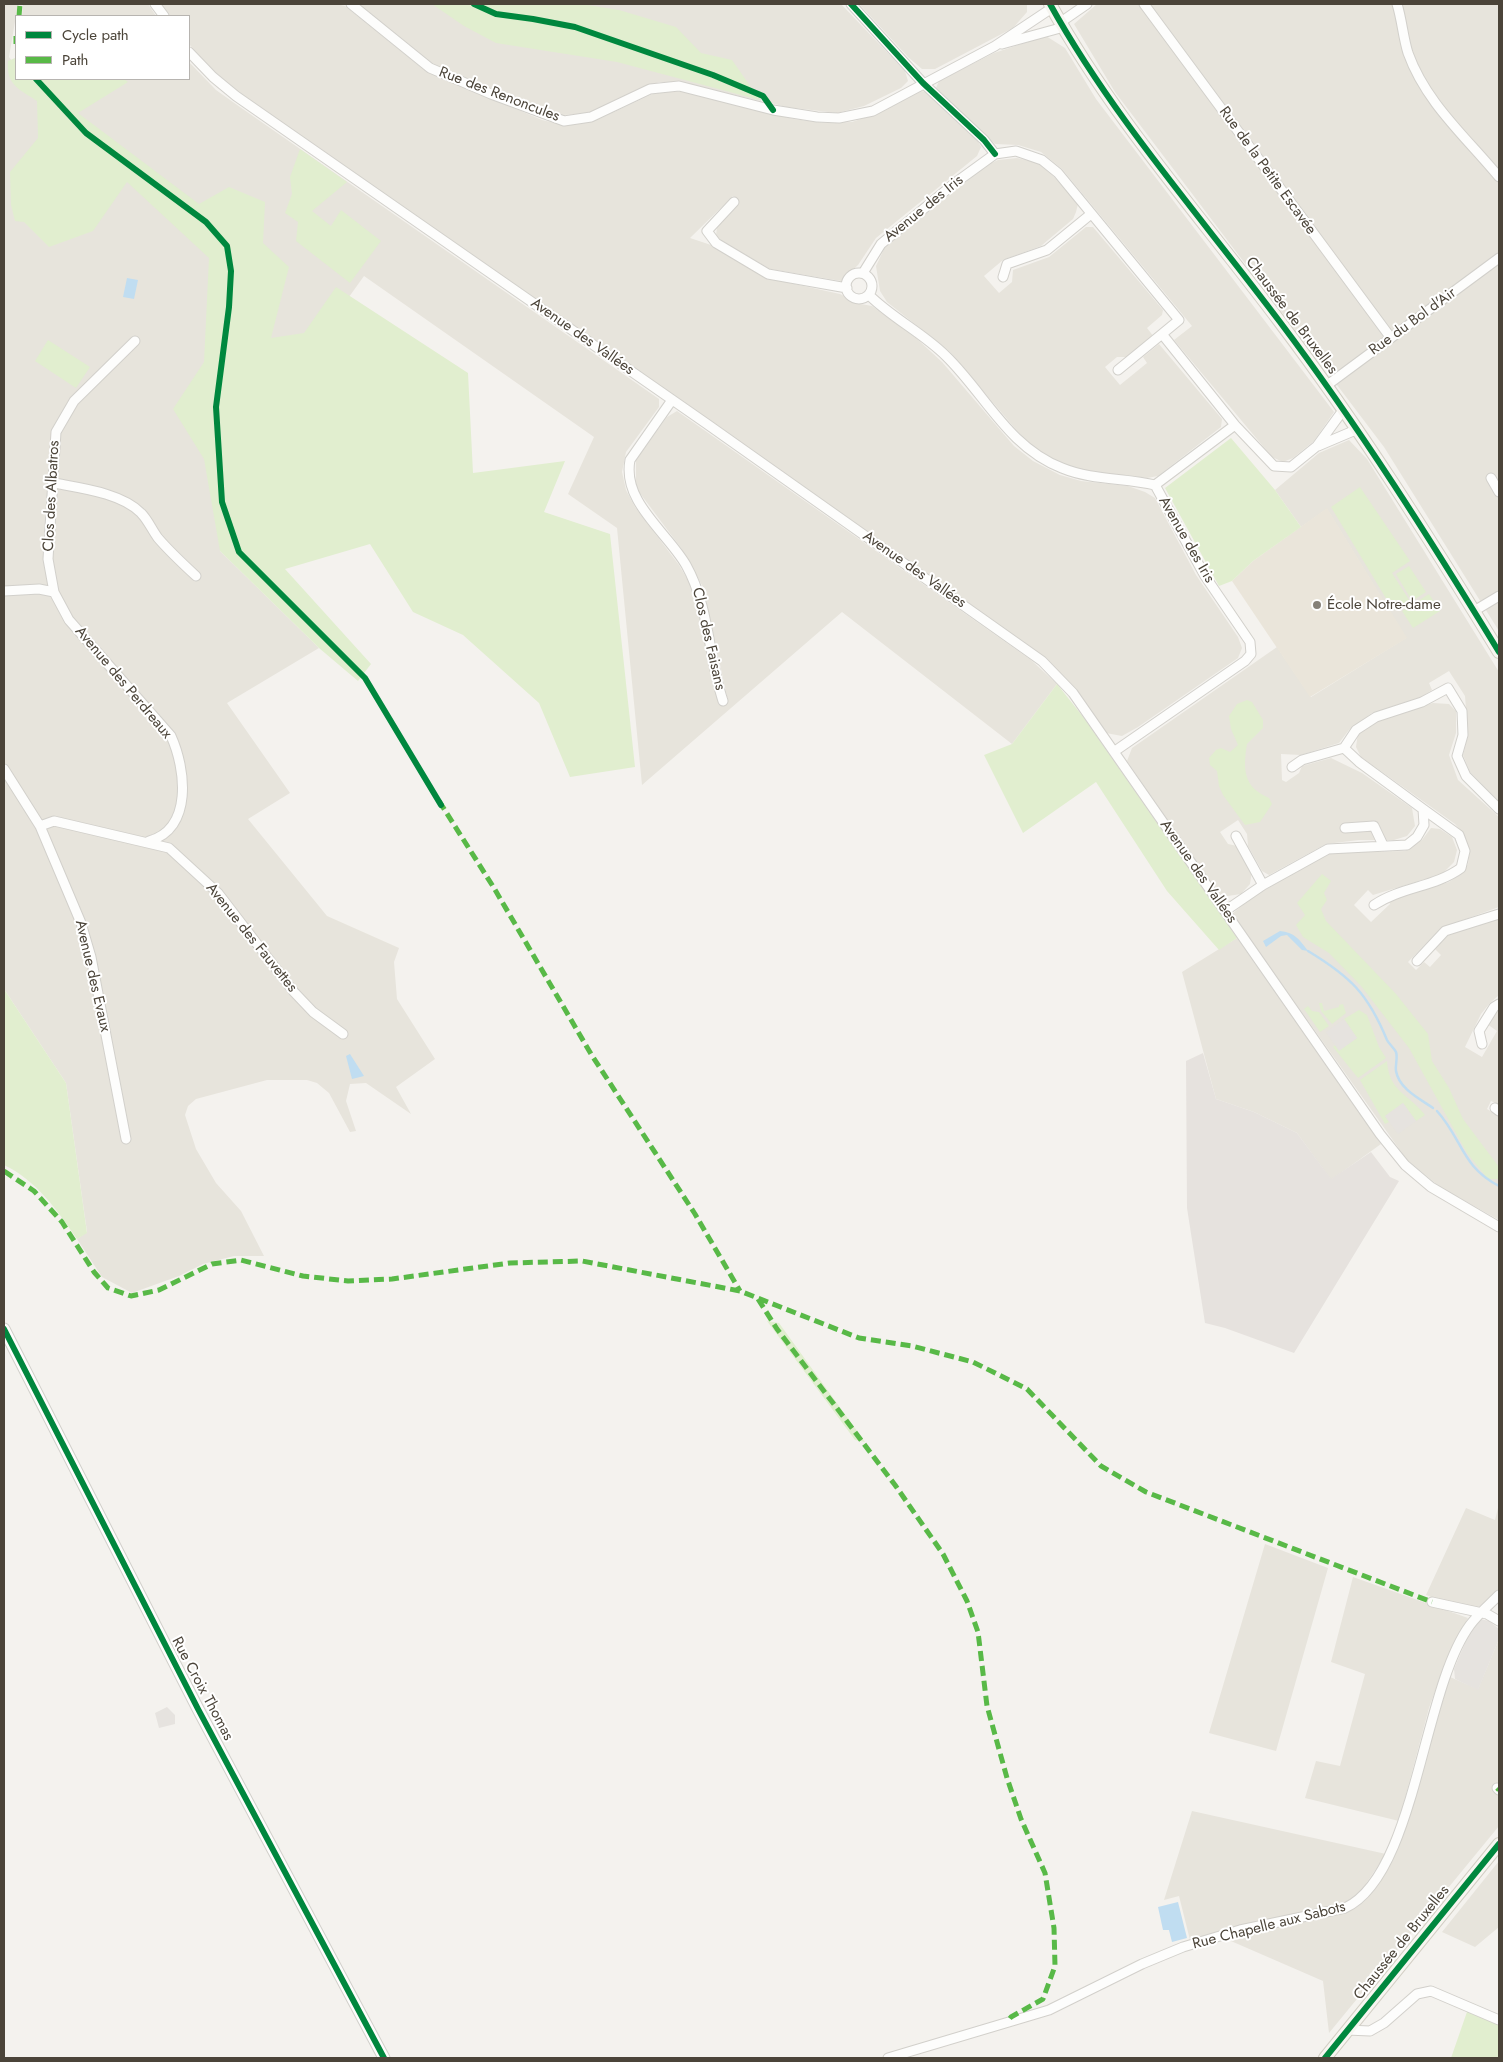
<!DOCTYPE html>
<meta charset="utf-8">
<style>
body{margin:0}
#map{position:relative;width:1503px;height:2062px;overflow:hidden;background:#f4f2ee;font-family:Jost,sans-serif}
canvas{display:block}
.frame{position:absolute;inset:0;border:5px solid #4b4439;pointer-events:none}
.legend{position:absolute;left:15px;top:15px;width:175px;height:65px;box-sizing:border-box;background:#fff;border:1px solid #b7b4b0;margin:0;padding:6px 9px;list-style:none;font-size:15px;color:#4b4439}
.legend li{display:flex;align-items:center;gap:10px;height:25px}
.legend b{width:25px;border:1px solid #b7b4b0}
</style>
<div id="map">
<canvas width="1503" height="2062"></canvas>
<div class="frame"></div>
<ul class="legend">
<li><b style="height:6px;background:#00873e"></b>Cycle path</li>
<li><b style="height:6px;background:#58b947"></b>Path</li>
</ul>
</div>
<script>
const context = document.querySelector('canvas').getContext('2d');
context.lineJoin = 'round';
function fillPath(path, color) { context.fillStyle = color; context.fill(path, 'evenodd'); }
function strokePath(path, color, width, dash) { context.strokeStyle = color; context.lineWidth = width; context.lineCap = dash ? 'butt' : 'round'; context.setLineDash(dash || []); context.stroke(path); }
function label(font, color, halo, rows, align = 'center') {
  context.font = font + ' Jost,sans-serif'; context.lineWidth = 4; context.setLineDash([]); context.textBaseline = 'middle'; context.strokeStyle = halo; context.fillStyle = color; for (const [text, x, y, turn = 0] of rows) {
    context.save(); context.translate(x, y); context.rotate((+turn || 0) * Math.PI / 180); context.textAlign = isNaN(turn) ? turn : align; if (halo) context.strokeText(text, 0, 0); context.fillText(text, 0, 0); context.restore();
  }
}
fillPath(new Path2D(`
 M4,4H18L9,57L16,66V79L217,249L220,551L319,648L227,703L290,793L248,819L327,916L399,948L394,962L397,999L435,1059L396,1087L411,1114L366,1083L350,1084L346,1101L356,1131L350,1132L329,1093L317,1083L307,1080H267L196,1099L188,1106L185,1115L196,1149L216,1183L241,1211L264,1256H234L203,1264L179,1276L132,1293L102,1277L77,1239L87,1232L66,1083L4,989Z
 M23,4H148L156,16H22Z
 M161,4H336L345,6L423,69L542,120L563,125L599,119L659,91L686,92L794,119L824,123L852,122L878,113L920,91L929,92L976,137L981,147L977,156L876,238L858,265L841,281L770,269L723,242L716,236L717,227L739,204L733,196L690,238L711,245L767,278L840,294L861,304L872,306L916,338L942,362L1014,446L1033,461L1060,475L1081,481L1128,486L1145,492L1155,498L1196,575L1238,637L1242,648L1238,658L1138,727L1122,736L1106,733L1064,677L1039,653L252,103L217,76L189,44V16H170Z
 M357,4H469L715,78L761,97V101L687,84L659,82L586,114L561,115L444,71L423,57Z
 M481,4H841L905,71L908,81L901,88L864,106L837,113L786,107L771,103L765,94L706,70Z
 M859,4H1027V12L1013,28L935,69H922L908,57Z
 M1097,4H1499V631L1384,447L1115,92L1074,24Z
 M1046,36L1065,48L1096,99L1334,412L1314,441L1293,458L1283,462L1272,457L1174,340L1192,326L1062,169L1041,152L1018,145L995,144L936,88L939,81L994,53Z
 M189,62L216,90L240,107L659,399V407L626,452L622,472L626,490L635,507L679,565L693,589L703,623L711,677L719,705L728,701L703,587L681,548L636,488V460L667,417L677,411L1031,660L1057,684L1012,744L842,612L642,785L617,528L568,494L594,437L364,276L311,350L227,482L239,254L81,121L44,79H189Z
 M1017,158L1038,163L1054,177L1078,204L1076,212L1073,219L1041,246L1003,260L984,276L999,293L1012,282L1013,270L1049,257L1086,227H1093L1163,310L1162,315L1147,328L1154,337L1129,357H1117L1105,367L1120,385L1147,363L1143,357L1159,344L1222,419L1221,427L1158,476L1147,478L1087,471L1063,464L1039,453L1024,439L950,352L887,302L880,291L876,266L885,247L987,165L998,160Z
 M1349,440L1367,459L1499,672V802L1470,772L1463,755L1468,735L1465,696L1449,671L1429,683L1432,690L1420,698L1372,713L1349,730L1339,743L1301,755L1281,754L1282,780L1286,782L1299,773L1302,766L1331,758L1362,773L1412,808L1415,826L1407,836L1394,840H1359L1326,844L1269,875L1262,871L1248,846L1247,834L1238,820L1220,832L1228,844L1237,846L1252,871L1250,884L1241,894L1221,897L1127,761L1132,748L1277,647L1311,697L1406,638L1327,509L1301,527L1275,490L1319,453Z
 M1433,703L1449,704L1456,711V733L1449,755L1458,780L1499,817V907L1441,928L1408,962L1416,970L1424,962L1430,967L1441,955L1434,948L1448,934L1499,917V995L1490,1003L1481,1014L1465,1047L1482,1057L1497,1031L1487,1024L1499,1008V1105L1491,1101L1487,1109L1499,1116V1220L1440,1187L1407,1160L1232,914L1251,898L1328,853L1405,851L1422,840L1431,828L1440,829L1452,837L1457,850L1454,862L1442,874L1373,895L1368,890L1354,905L1371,922L1390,904L1389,900L1449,882L1461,874L1468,864L1470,850L1463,833L1455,824L1361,757L1356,747L1358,733L1375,721Z
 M1237,938L1381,1144L1331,1180L1297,1133L1254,1112L1216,1099L1182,972Z
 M1499,1504V1592L1477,1608L1455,1605L1426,1595L1466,1508L1495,1520Z
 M1265,1544L1328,1568L1276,1751L1209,1733Z
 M1353,1577L1468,1618L1445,1663L1429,1708L1399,1821L1305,1798L1316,1761L1340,1766L1365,1674L1331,1662Z
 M1499,1639V1826L1329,2033L1323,1981L1224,1938L1349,1910L1359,1904L1379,1878L1400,1842L1450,1677L1478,1689Z
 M1192,1811L1386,1854L1357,1897L1348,1904L1190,1940L1179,1896L1164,1900Z
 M1499,1861V1927L1475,1947L1442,1932Z`), '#e7e4dc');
fillPath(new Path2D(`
 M1203,1053L1216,1099L1254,1112L1297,1133L1331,1179L1371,1152L1390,1177L1399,1181L1294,1353L1225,1328L1205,1323L1187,1208L1186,1061Z`), '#e6e2de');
fillPath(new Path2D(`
 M1327,508L1407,638L1310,697L1232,581L1253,561Z`), '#eae5da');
fillPath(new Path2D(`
 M432,4H581L619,10L676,27L701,53L732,60L760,100L617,62L496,43L464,26Z
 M15,58L16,79H124L128,82L78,113L199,204L229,187L265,202L263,243L289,267L271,338L304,333L336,287L468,373L473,473L565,461L544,512L610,534L635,767L570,777L539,703L463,635L413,612L370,544L285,569L371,664L358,681L319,648L220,551L204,459L173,409L204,362L209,258L127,182L93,231L49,247L24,222L15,221L11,205L10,172L38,138L37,101C19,89 6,85 8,61Z
 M300,149L347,182L312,211L331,226L341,210L381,241L350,283L296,241L298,222L285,213L292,194L290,177Z
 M48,340L90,367L76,388L35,361Z
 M1231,438L1275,490L1301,527L1253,561L1232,581L1219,586L1165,488Z
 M1360,487L1410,561L1392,573L1411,603L1401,609L1393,610L1331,507Z
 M1409,566L1426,592L1412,601L1396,574Z
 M1429,594L1440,611L1413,628L1402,611Z
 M1057,684L1084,718L1237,938L1219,950L1167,891L1096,782L1023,833L984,755L1012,744Z
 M1247,700L1252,702L1263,720V728L1247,744C1243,769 1243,787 1269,798L1272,804L1260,822L1245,825L1223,795L1219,786L1217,771L1210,765L1209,758L1216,750L1221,748L1230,752L1238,745L1231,729L1229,716L1237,704Z
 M1322,874L1331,881L1324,893L1327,900L1321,909L1326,921L1396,994L1428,1034L1432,1061L1449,1088L1463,1119L1499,1167V1179H1488L1467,1153L1409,1048L1361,986L1329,953L1303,937L1296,925L1305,915L1297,903Z
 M4,989L66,1083L87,1233L77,1239C58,1211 36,1180 4,1165Z
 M1319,1003H1322L1324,1011L1339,1007V1005L1343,1004L1346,1013L1332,1024L1321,1011Z
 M1308,1006L1312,1011L1319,1012L1329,1026L1320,1032L1304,1009Z
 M1359,1010L1367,1015L1379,1047L1386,1058L1358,1078L1333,1047L1335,1045L1339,1050L1357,1038L1344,1019Z
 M1387,1061C1389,1092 1408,1093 1425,1115L1416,1121L1403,1103L1385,1116L1389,1122L1385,1124L1360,1080Z
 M767,1321L779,1323L865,1442L855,1440Z
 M1468,2009L1499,2024V2058H1451Z`), '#e1eecf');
fillPath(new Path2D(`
 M1344,1019L1357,1038L1339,1051L1326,1032Z
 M1403,1103L1416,1121L1398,1134L1385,1116Z
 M1480,1619L1489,1621L1499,1629V1639L1478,1690L1455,1679L1454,1669L1471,1629Z
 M167,1707L175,1715V1724L159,1728L155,1713Z`), '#e6e3df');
fillPath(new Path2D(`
 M127,278L138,280L134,299L123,297Z
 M1280,931C1294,932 1300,940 1308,951L1302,950L1287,935L1281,936L1266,947L1263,941Z
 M350,1054L364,1076L352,1079L346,1056Z
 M1178,1902L1187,1938L1172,1942L1169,1930H1163L1158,1907Z`), '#c0ddf1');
strokePath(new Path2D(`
 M1308,951C1351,977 1368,994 1387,1040C1389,1044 1394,1048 1396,1052C1398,1058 1395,1065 1396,1071C1399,1089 1420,1099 1433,1108
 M1437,1111C1463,1140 1461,1166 1499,1186`), '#c0ddf1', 2.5);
const minor = new Path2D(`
 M155,4L164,16
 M351,4L430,68L491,94L564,121L591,117L650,89L679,86L773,110L817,117L839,118L873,111L995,46L1052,8
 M851,4L923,83L984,140L995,154
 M1144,4L1391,338
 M1397,4C1402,20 1403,37 1408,53C1426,103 1466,137 1499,177
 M1061,22L1087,4
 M1002,44L1064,27
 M189,52L213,77L236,96L707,424L1042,661L1073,693L1380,1134L1405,1165L1431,1187L1499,1227
 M734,202L707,231L716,243L768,274L847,288
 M863,273L881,244L955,183L995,154L1016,151L1042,160L1058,173L1179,320L1162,334L1235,425L1274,466L1291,467L1317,446L1344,409
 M846 286a13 13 0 1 1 26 0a13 13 0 1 1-26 0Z
 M1003,277L1007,264L1047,250L1091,214
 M869,295C892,318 923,333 946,356C985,394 1008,447 1062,468C1091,480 1124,478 1155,485L1205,576L1250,642L1251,654L1245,661L1115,751
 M1118,370L1162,334
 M1326,386L1499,258
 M672,400L630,460C622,502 667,532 686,565C710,608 708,656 723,701
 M1318,446L1358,429
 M1491,478L1499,492
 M54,483C80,488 122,493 141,513C148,520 152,530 158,538C170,552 183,564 196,576
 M1155,485L1235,425
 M4,591L39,589L54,592L69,620L171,736C186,769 193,829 149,841
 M54,592L48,559L56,432L74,401L135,341
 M1474,611L1499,596
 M1292,767L1302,760L1344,748
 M4,769L40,826L81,923L91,957L126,1139
 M40,826L54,821L169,848L218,893L294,992L313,1012L343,1034
 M1345,828L1374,826L1383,845
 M1236,836L1263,885
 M1374,905C1401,887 1435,887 1461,868L1465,851L1459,835L1423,809
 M1225,911L1263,885L1328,849L1407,845L1417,837L1424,825L1423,809L1359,762L1344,748L1356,730L1376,717L1422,702L1448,688L1462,711L1463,735L1457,756L1466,776L1499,809
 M1417,961L1445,931L1499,914
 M1482,1044L1479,1031L1494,1007L1499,1004
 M1495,1108L1499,1111
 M1432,1602L1487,1614L1499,1621
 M1497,1788L1499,1790
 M1347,2030L1370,2031L1384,2023L1417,1994L1431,1991L1499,2020
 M888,2058L1049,2010L1142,1964L1183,1947L1240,1930L1345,1908C1416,1875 1422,1690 1470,1625C1478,1614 1489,1605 1499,1595`);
const tertiary = new Path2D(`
 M4,1329L198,1709L384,2058`);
const secondary = new Path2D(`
 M1050,4C1113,118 1202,218 1280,322C1360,428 1430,539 1499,652
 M1325,2058L1499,1844`);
strokePath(minor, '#d2d0cb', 11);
strokePath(tertiary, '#d2d0cb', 13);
strokePath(secondary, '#d3cfc5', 14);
strokePath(minor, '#fdfdfc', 9);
strokePath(tertiary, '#fdfdfc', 11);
strokePath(secondary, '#f7f6f1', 12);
strokePath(new Path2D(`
 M19,16L20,4
 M16,36V44
 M439,801L494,888L591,1054L695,1214L740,1291
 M4,1171L34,1191L62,1222L94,1272L108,1288L131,1296L159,1290L212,1264L241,1260L303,1276L348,1281L392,1279L510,1263L582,1261L740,1291L859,1338L912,1346L973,1362L1027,1389L1101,1466L1146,1492L1432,1602
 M758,1299L777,1329L895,1485L943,1554L967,1601L978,1632L987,1706L1007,1778L1021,1819L1045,1873L1054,1928L1055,1966L1043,1999L1011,2017L1007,2022
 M1497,1788L1499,1790`), '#58b947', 5, [10, 5]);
strokePath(new Path2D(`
 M474,4L496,14L533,19L575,27L713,75L763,96L773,110
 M851,4L923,83L984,140L995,154
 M1050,4C1113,118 1202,218 1280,322C1360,428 1430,539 1499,652
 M36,79L86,133L206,222L227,246L231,271L229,307L216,407L222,502L239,552L365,678L441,805
 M4,1329L198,1709L384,2058
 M1325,2058L1499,1844`), '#00873e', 6);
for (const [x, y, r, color] of [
 [1317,605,5,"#868178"]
]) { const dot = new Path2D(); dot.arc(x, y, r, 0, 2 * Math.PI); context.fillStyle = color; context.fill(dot); strokePath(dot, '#fff', 2); }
label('15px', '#4b4439', '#fff', [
 ["Rue des Renoncules",499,95,21],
 ["Rue de la Petite Escavée",1267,171,54],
 ["Avenue des Iris",924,209,-39],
 ["Chaussée de Bruxelles",1291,316,53],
 ["Rue du Bol d'Air",1413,322,-36],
 ["Avenue des Vallées",582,337,35],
 ["Clos des Albatros",52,496,-87],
 ["Avenue des Iris",1186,540,60],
 ["Avenue des Vallées",914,570,35],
 ["Clos des Faisans",708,639,77],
 ["Avenue des Perdreaux",123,683,50],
 ["Avenue des Vallées",1198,872,55],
 ["Avenue des Fauvettes",251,938,51],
 ["Avenue des Evaux",92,976,77],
 ["Rue Croix Thomas",202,1689,62],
 ["Rue Chapelle aux Sabots",1269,1926,-14],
 ["Chaussée de Bruxelles",1402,1943,-51]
]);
label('15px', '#4b4439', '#fff', [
 ["École Notre-dame",1327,605]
], 'left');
</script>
